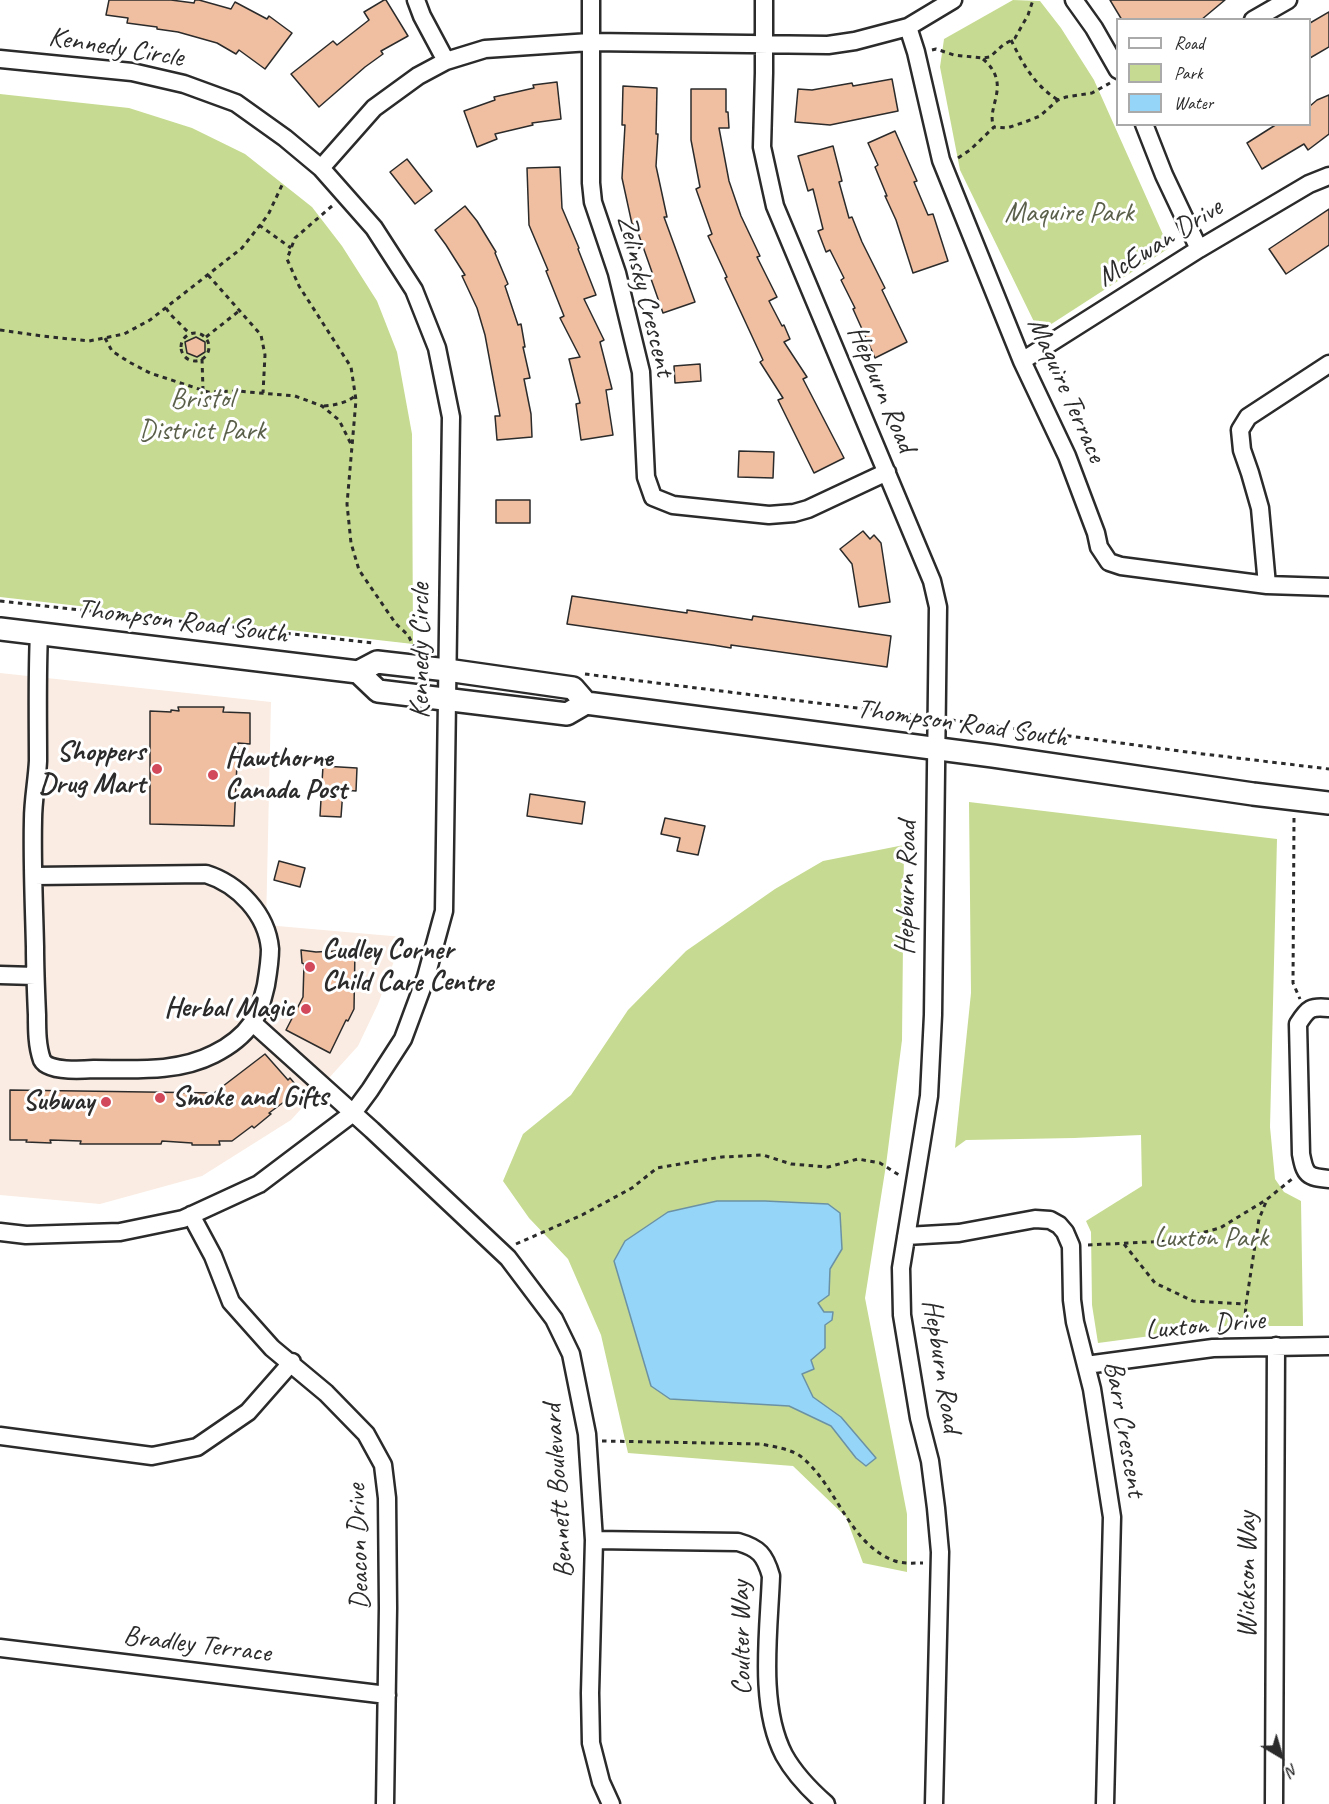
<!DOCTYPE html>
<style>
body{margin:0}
#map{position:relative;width:1329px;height:1804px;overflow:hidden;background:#fff;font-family:Caveat,sans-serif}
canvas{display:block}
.legend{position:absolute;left:1116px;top:18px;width:195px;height:108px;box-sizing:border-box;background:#fff;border:2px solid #aaa;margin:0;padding:8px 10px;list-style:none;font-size:18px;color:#2b2b2b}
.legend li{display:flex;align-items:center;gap:12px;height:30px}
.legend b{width:30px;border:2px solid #aaa}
.north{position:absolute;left:1251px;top:1726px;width:60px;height:60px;-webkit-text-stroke:4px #fff;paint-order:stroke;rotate:142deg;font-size:16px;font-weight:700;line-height:24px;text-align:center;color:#2b2b2b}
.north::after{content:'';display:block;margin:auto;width:21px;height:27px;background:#2b2b2b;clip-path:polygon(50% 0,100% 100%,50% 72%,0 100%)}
</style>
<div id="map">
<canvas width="1329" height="1804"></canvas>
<ul class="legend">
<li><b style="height:8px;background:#fff"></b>Road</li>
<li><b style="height:16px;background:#c6db91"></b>Park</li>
<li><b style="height:16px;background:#95d5f7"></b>Water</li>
</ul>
<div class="north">N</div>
</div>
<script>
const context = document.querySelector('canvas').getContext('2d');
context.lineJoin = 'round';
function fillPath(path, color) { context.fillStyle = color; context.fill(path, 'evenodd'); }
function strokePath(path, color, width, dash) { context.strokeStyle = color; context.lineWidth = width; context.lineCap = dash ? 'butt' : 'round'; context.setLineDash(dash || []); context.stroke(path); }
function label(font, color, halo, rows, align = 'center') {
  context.font = font + ' Caveat,sans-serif'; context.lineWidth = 6; context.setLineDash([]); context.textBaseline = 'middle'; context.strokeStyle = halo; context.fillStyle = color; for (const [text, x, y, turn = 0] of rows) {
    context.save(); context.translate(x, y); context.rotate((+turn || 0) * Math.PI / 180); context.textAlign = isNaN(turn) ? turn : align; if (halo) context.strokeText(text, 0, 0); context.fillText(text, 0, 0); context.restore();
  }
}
fillPath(new Path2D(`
 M0,673L271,702L266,925L403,937L378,1004L358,1046L291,1120L202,1176L100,1204L0,1195Z`), '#faece2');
fillPath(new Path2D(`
 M1013,0L1040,1L1061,28L1094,80L1169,248L1039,332L960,170L940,67L944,39Z
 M0,94L129,108L192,128L245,154L312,207L342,246L377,301L397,352L412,434L413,644L0,597Z
 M969,802L1277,839L1270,1127L1275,1179L1284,1192L1301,1201L1303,1326H1226L1098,1343L1092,1305L1091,1232L1086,1221L1142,1186L1141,1135L1074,1138L966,1140L955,1148L971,993Z
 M904,845L902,1040L886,1165L865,1298L907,1514V1572L863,1563L846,1517L793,1466L628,1453L601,1335L568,1259L529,1218L503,1181L523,1134L571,1095L628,1010L686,951L775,889L823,861Z`), '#c6db91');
const water = new Path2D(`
 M717,1201H765L828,1204L840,1213L842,1249L830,1269L829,1295L818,1303L824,1312H833L832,1320L825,1325V1348L811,1360L814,1369L802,1374L813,1397L841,1417L876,1458L866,1466L856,1458L831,1426L789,1406L670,1399L651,1386L614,1261L625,1241L668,1212Z`);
fillPath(water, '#95d5f7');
strokePath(water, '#6b91a5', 1.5);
const building = new Path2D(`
 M109,0H171L194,3L195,0H199L231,9L235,2L267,19L269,16L292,33L265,69L239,50L236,54L217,43L178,32L157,29V27L127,23L128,18L106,15Z
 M384,0H386L408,36L381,51L383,54L365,67L319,107L291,74L333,41L337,45L369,20L364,12Z
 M1110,0H1225L1201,20H1122Z
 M1329,12V47L1310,58V23Z
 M892,79L898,111L830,125L795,122L798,89L812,90L852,83L853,86Z
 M557,82L561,119L532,123L533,125L495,134L497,139L477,147L464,111L495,100L494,97L534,88L533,85Z
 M623,86L657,88L656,134H658L656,166L667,217H664L695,302L663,313L650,276L653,275L635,224H632L622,178L625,125H622Z
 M691,89H726V112H728L729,128H719L729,181L741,216L760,256L757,257L777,297L769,301L782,326L784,325L790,339L784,342L807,377L803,379L844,458L814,473L778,400L783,398L760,362L763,360L725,278L727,277L708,236L712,234L696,189L700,187L691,140Z
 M1329,95V134L1308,150L1304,144L1262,169L1247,143L1277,124H1310V106L1317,100Z
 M895,131L917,181L914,182L928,215L933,214L948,261L913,273L896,220L885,196H887L875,167L878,165L868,143Z
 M833,146L842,181L839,182L849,218L852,217L862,242L885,288L882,290L907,342L875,358L853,309L855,308L841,280L844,278L830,250L826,252L818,231L823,229L813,189L808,191L798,156Z
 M407,159L432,191L415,204L390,172Z
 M560,167L562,208L579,248L578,249L596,295L584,299L604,340L600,342L612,389L606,390L613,435L581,440L576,404L580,403L569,359L580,357L560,318L564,316L546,271L548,270L529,225L527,168Z
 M465,206L477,221L496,252L495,253L508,284L505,286L518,325L521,324L525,347H523L530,378L524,379L531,414L532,437L497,440L495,416H500L485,335L477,308L462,276L465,275L446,245L435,230Z
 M1329,209V245L1286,274L1269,249Z
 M196,337L205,342V352L197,357L187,353L185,342Z
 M700,364L701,381L675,383L674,366Z
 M739,451L774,452L773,478L738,477Z
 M496,500H530V523H496Z
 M863,531L870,539L874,535L881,543L890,602L859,607L852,564L840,549Z
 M572,596L687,613V610L752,620L753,616L891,636L887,667L731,645V648L713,645L567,624Z
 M178,707H224L223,712L250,713V744L238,743L234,826L150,824V711L171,712V710L179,711Z
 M323,766L357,768L356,791L343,790L341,817L320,816Z
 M530,794L585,802L582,824L527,816Z
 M665,818L705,826L698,855L677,851L680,838L661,834Z
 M279,861L305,868L300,887L274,880Z
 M301,950L316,952L355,950L354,1009L348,1021L346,1020L330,1053L286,1030L303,997L304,964L302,963Z
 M265,1054L288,1080L290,1078L300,1090L269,1113L271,1114L254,1128L252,1126L232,1141H219L220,1145H192V1143L162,1141L161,1144H80L81,1141L50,1140L51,1143L26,1142L27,1140H10V1090L214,1093Z`);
fillPath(building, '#f0bea0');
strokePath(building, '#2b2b2b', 1.5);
const minor = new Path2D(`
 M416,0L422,16L446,61
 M591,0V183L593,202L617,273L641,372L646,477L653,497L673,505L769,515L794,513L808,509L887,472
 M764,0V73L762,147L775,206L932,581L938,607L933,1015L929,1096L901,1268L902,1315L919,1418L930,1461L936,1508L940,1552L934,1804
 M1074,0L1094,28L1118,70
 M1253,20L1288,0
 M908,27L916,52L941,160L1022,361L1067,456L1096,533L1099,547L1109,562L1121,566L1267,585L1329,587
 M0,59L132,72L184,84L236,103L285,138L321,168L374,228L414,290L437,348L451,417L444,911L426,977L403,1039L370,1090L353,1113L259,1184L183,1219L120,1232L26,1235L0,1232
 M1144,124L1164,175L1199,249
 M321,168L374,108L418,76L446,61L485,49L590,42L828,45L855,41L908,27L953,0
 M1022,361L1199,249L1309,184L1329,176
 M1267,585L1260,508L1250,473L1242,450L1240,430L1248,417L1329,364
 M34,876L206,874C238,884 267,914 270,949C270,961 268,973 266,985C263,997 260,1012 252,1023C243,1036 228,1047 214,1054C177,1073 134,1069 94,1069C82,1070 48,1072 42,1060C37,1046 37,1030 37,1015C36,992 35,970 35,947C34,905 32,862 33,820C33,800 37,781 38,761C38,719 37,676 39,634
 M0,975L35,976
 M1329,1008C1311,1006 1308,1008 1298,1024L1301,1154C1305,1175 1307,1177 1329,1179
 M253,1023L372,1130L508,1258L554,1319L571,1354L587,1434L594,1540L590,1693L591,1743L601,1782L611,1804
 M191,1215L213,1256L231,1302L272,1348L326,1393L366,1434L383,1465L387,1498L388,1608L385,1804
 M906,1236L959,1233L1035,1219L1050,1220L1059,1225L1065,1232L1071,1246L1072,1300L1075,1322L1092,1389L1112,1517L1105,1804
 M1086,1365L1213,1348L1329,1346
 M0,1436L152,1456L197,1447L248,1412L292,1362
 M594,1540L738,1542C759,1548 765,1555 771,1576C769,1631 758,1705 784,1755C794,1773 810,1790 826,1804
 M0,1648L387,1695
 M1274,1804L1276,1346`);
const major = new Path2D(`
 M0,629L358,672L378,691L567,714L586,703L993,756L1253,794L1329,803
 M358,672L377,662L447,670L573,688L586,703`);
strokePath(minor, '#2b2b2b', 21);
strokePath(major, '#2b2b2b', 26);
strokePath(new Path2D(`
 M1011,40C1023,64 1034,85 1058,100
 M932,50L936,49L954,55L982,58L990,57L1003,45L1015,38L1028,15L1033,0
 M983,59C1013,85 985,107 994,127
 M958,158L970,150L994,127L1007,128L1025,122L1040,116L1058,100L1066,97L1092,93L1110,83
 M332,206L295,238L287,259L299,286L351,367L356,400L347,504L351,543L359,570L396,624L408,635L414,647
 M259,225L291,248
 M208,275L261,335L265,355L263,393
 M166,308L170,314L189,333
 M0,330L42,336L89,341L124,334L150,320L242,248L268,215L283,183
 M181 347a14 14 0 1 1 28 0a14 14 0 1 1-28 0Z
 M206,337L239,311
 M105,338L112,351L129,362L150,373L208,392L237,391L295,396L322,406L339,420L352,446
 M202,359L203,390
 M324,406C336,405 346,403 355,396
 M0,601L374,643
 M585,674L921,716
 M951,720L1187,752L1329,769
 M1294,818L1293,983L1300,999
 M516,1244L582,1215L632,1188L657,1168L722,1157L763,1155L791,1164L828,1167L858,1159L880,1163L899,1175
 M1124,1244L1155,1283L1193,1301L1246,1304
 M1088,1245L1170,1241L1220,1228L1266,1200L1292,1179
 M1244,1331L1246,1304L1259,1219L1266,1202
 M602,1441L761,1444C775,1447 793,1449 804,1459C838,1489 850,1545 895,1561C904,1564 914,1563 923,1563`), '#2b2b2b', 3, [4.5, 4.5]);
strokePath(minor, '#fff', 16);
strokePath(major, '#fff', 21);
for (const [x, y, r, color] of [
 [157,769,6,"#d1495b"],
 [213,775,6,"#d1495b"],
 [310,967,6,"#d1495b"],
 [306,1009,6,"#d1495b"],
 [160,1098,6,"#d1495b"],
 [106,1102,6,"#d1495b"]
]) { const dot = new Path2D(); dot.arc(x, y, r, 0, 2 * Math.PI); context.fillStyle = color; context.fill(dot); strokePath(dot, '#fff', 2); }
label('28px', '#2b2b2b', '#fff', [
 ["Kennedy Circle",116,48,9],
 ["McEwan Drive",1160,243,-32],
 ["Zelinsky Crescent",645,296,76],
 ["Hepburn Road",881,389,67],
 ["Maquire Terrace",1066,390,66],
 ["Thompson Road South",182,622,7],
 ["Kennedy Circle",421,651,-90],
 ["Thompson Road South",962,724,8],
 ["Hepburn Road",907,888,-89],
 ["Luxton Drive",1205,1326,-5],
 ["Hepburn Road",941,1366,81],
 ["Barr Crescent",1124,1429,80],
 ["Bennett Boulevard",559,1491,-94],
 ["Deacon Drive",359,1547,-92],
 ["Wickson Way",1248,1575,-90],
 ["Coulter Way",742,1638,-91],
 ["Bradley Terrace",197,1645,7]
]);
label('28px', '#5a604a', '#fff', [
 ["Maquire Park",1069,214],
 ["Bristol",202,400],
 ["District Park",202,432],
 ["Luxton Park",1211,1239]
]);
label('bold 28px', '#2b2b2b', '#fff', [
 ["Shoppers",145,753],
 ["Drug Mart",145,785],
 ["Hawthorne",225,759,"left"],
 ["Canada Post",225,791,"left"],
 ["Cudley Corner",322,951,"left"],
 ["Child Care Centre",322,983,"left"],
 ["Herbal Magic",294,1009],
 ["Smoke and Gifts",172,1098,"left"],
 ["Subway",94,1102]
], 'right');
</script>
